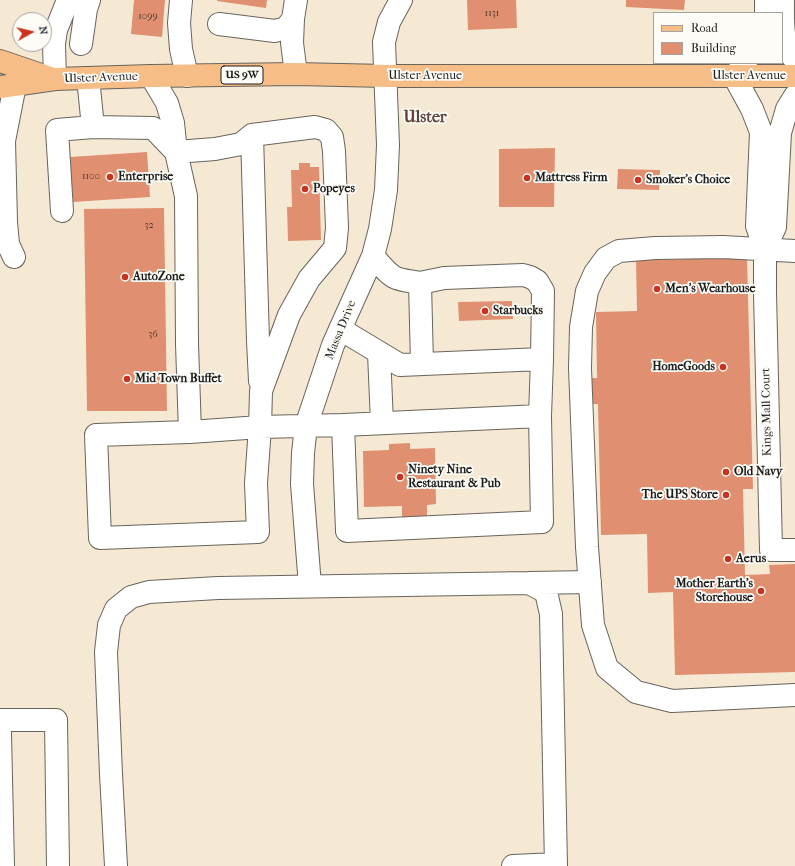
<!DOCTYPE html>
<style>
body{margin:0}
#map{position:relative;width:795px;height:866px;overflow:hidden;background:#f6e9d4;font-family:"IM FELL French Canon",serif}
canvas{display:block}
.legend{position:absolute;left:653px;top:12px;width:130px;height:52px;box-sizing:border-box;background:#fdfcf7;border:1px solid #a3a29f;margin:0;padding:5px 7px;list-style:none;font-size:12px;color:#1c1c1c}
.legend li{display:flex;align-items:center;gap:8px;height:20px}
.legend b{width:20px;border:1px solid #a3a29f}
.north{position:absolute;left:12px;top:12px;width:40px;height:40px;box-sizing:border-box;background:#fdfcf7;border:1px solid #a3a29f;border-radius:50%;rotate:82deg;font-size:11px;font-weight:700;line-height:16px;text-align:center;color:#1c1c1c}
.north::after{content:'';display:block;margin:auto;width:14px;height:18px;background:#c8321e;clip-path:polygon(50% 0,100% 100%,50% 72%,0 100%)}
</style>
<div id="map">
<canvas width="795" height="866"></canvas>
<ul class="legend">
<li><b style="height:5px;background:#f6be86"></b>Road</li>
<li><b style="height:11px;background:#e09071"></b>Building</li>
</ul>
<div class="north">N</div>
</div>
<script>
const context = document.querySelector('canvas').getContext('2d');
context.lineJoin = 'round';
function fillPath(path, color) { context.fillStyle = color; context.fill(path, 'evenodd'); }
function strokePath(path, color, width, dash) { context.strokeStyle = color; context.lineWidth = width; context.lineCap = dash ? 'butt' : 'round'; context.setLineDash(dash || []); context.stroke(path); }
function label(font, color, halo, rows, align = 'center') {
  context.font = font + ' "IM FELL French Canon",serif'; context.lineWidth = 3.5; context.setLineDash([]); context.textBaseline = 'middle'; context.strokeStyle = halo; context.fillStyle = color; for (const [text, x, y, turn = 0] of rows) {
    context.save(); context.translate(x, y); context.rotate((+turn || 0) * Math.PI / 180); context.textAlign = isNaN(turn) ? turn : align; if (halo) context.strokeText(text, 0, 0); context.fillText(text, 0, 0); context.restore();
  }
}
fillPath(new Path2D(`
 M134,0H165L162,37L131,34Z
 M217,0H267L266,8L217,1Z
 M467,0H516L517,28L468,30Z
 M626,0H685L684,10L626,7Z
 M555,148L554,207H499V149Z
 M147,152L150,197L73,202L70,157Z
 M299,163H310V167H319L321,240L288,241L287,207H292L291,170H299Z
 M618,169L660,170L659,190L617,189Z
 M164,208L167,411H87L84,209Z
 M747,258L753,489H743L745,575L770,574L769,565L795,564V672L675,675L673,592L648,593L647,534L601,535L598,404H590L589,378H597L596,312L637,311L636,260Z
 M512,301L513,319L459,321L458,302Z
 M410,443V449L435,448L436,504L427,505V516H413V518H402V506L364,507L363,451L389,450V444Z`), '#e09071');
const minor = new Path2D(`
 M181,0L179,23L181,49L187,76
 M296,0L293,19L292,43L296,74
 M783,0C783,21 781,43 795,60
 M766,13V0
 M219,24L275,31L286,28L293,19
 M81,44L86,9L89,0
 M746,63L734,76L752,109L761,132L757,226L765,249V293L771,550H795
 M151,76L167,103L173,123L176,152L215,149L241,144L252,135L315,127L326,130L332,137L334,151L337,228L335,248L309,279L289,315L261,391L260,427L256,483L258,532L100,538L96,435L190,432L260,427L343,425L540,416
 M88,78L93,127
 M55,79L54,44L56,30L68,0
 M252,135L258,341L260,381
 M62,211L57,130L93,127L153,128L176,152L186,196L187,344L190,432
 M765,249L775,227L780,133L787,109L795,96
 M795,251L723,247L655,248L619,251L606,258L595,273L587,291L581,327L580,368L587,547L593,625L607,668L636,692L672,701L795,695
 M373,256C378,262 387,273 394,277C402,281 411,281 420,283
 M14,257L8,244L6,222L4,141L15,85
 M340,329L400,365L542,359L543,291L537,281L530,277L523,275L444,278L420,283L422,364
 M379,353L382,423
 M343,425L347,531L542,522L540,416L542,359
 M529,583L590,582
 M310,586L302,484L303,453L306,426L333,345L373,256L380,229L386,190L388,145L384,42L389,22L401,0
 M0,720H56L58,866
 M0,733L3,866
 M116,866L111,774L106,652L109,625L116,609L131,597L149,592L218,588L529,583L546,592L551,614L556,866
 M513,866L556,864`);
const major = new Path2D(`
 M0,61L50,78
 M0,87L55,79L151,76L296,74L386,76H795`);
strokePath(minor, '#68645c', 24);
strokePath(major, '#68645c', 24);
strokePath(minor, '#fff', 22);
strokePath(major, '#f6be86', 22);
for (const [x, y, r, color] of [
 [110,177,4,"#c8321e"],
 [527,178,4,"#c8321e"],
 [638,180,4,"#c8321e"],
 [305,189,4,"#c8321e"],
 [125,277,4,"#c8321e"],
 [657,289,4,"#c8321e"],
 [485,311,4,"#c8321e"],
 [723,367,4,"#c8321e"],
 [127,379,4,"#c8321e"],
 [726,472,4,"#c8321e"],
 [400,477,4,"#c8321e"],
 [726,495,4,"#c8321e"],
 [728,559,4,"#c8321e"],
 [761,591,4,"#c8321e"]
]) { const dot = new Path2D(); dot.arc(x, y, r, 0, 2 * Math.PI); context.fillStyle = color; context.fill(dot); strokePath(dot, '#fdfcf7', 1.5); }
label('10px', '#4d3931', null, [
 ["1131",492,14],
 ["1099",148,17],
 ["1100",91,177],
 ["32",149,226],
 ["36",153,335]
]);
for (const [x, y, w] of [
 [242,75,42]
]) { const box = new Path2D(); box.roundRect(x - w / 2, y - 9, w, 18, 3); context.fillStyle = '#fdfcf7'; context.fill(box); strokePath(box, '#1c1c1c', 1); }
label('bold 11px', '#1c1c1c', null, [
 ["US 9W",242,75]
]);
label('12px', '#1c1c1c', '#fdfcf7', [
 ["Ulster Avenue",425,76],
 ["Ulster Avenue",749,76],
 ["Ulster Avenue",101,78,-2],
 ["Massa Drive",341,330,-68],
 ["Kings Mall Court",767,412,-91]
]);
label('bold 12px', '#1c1c1c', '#fdfcf7', [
 ["Enterprise",118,177],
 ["Mattress Firm",535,178],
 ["Smoker's Choice",646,180],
 ["Popeyes",313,189],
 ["AutoZone",133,277],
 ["Men's Wearhouse",665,289],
 ["Starbucks",493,311],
 ["HomeGoods",715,367,"right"],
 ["Mid Town Buffet",135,379],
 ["Ninety Nine",408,470],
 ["Restaurant & Pub",408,484],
 ["Old Navy",734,472],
 ["The UPS Store",718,495,"right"],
 ["Aerus",736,559],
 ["Mother Earth's",753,584,"right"],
 ["Storehouse",753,598,"right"]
], 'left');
label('bold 16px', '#61453a', '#fdfcf7', [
 ["Ulster",425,118]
]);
</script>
